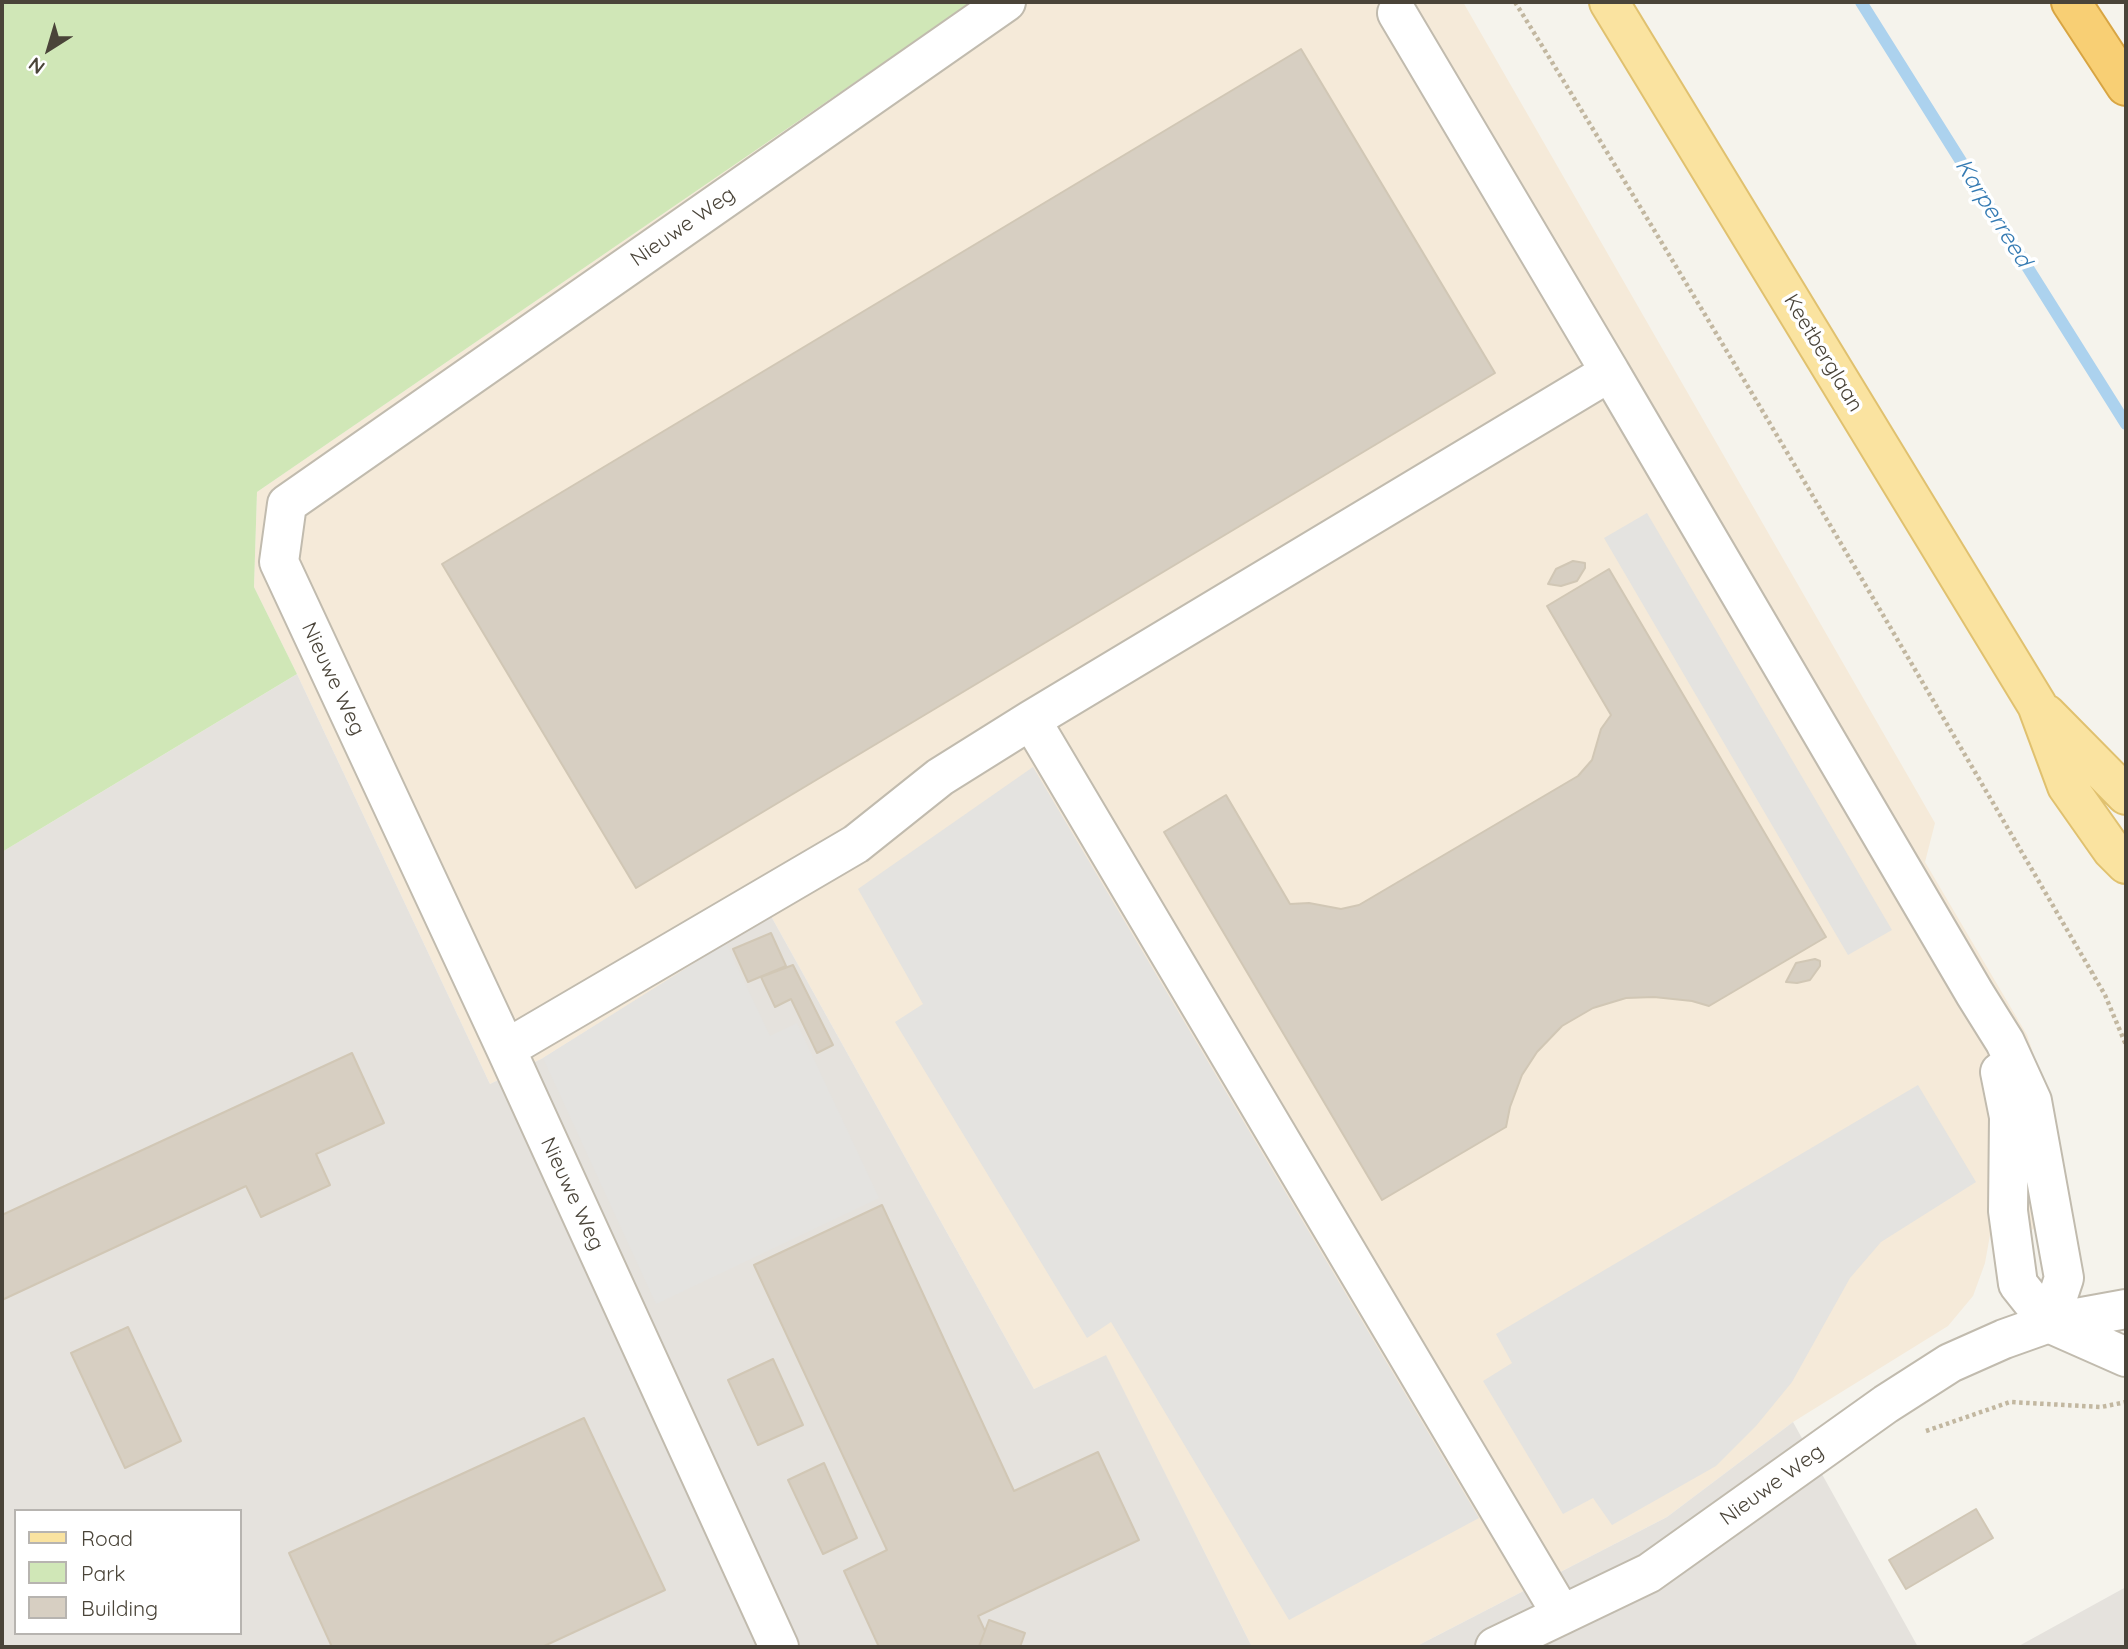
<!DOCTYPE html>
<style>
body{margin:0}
#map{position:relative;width:2128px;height:1649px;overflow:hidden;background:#f5f3ec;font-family:Quicksand,sans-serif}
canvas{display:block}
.frame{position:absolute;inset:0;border:4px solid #4a4439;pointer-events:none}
.legend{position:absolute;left:14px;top:1509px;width:228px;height:126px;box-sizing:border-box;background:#fff;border:2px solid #b7b4b0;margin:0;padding:9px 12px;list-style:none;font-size:21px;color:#4a4439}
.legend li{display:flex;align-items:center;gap:14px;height:35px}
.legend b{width:35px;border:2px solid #b7b4b0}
.north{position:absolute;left:14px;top:14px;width:70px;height:70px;-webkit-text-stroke:5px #fff;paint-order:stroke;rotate:217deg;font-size:19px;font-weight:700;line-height:28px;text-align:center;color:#4a4439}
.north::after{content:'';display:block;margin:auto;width:24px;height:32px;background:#4a4439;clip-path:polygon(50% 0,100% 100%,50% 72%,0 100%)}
</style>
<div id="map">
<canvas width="2128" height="1649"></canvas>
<div class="frame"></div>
<ul class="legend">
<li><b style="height:9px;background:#fae3a0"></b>Road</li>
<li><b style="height:19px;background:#d0e7b7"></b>Park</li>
<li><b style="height:19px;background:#d7cfc2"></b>Building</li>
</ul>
<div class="north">N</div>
</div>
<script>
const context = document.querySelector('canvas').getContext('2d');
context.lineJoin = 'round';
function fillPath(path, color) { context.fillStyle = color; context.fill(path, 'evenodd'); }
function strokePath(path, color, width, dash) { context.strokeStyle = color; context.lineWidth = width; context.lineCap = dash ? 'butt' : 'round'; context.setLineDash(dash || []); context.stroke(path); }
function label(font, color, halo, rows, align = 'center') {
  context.font = font + ' Quicksand,sans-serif'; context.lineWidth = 7; context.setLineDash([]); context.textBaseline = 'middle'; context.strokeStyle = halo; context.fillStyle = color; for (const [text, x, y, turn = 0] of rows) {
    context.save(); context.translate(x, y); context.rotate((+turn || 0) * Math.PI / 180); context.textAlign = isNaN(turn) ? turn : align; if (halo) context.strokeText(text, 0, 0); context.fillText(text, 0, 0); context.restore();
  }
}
fillPath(new Path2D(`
 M972,2H1463L1935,823L1925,862L2027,1035L2046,1090L2074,1224L1990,1235L1985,1263L1973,1296L1948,1326L1793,1422L1667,1517L1415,1647H1252L1106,1356L1034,1389L771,916L543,1058L490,1084L297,674L254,587L257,492Z`), '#f5ead9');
fillPath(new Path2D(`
 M297,674L490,1084L543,1058L771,916L1034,1389L1106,1355L1252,1647H2V852ZM16,1511H240V1633H16Z
 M1793,1422L1918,1647H1415L1667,1517Z
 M2126,1587V1647H2017Z`), '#e5e2dd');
fillPath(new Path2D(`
 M2,2H972L257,492L254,587L297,674L2,852Z`), '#d0e7b7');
fillPath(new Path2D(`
 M1647,513L1892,930L1848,955L1604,538Z
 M1033,767L1479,1518L1289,1620L1111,1322L1087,1338L895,1022L923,1004L858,889Z
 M726,943L770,1036L797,1023L879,1198L656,1304L543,1058Z
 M1918,1085L1976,1182L1881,1242L1850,1278L1792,1382L1756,1426L1716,1466L1612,1525L1593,1498L1563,1514L1483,1381L1512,1363L1496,1334Z`), '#e4e3e0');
strokePath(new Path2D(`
 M1861,2L2126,424`), '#acd2ee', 12);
const building = new Path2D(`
 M1301,49L1495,373L636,888L442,564Z
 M1573,561L1585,563V568L1577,581L1561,586L1548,584L1556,569Z
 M1609,569L1826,937L1709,1006L1692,1001L1654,997L1626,998L1593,1008L1562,1026L1537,1052L1522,1075L1510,1107L1506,1127L1382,1200L1164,832L1226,795L1290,904L1309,903L1341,909L1359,905L1578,776L1592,760L1601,729L1611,715L1547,606Z
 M771,933L786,966L748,982L733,949Z
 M1815,959L1820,961V966L1810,980L1797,983L1786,982L1796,963Z
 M793,965L833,1045L817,1053L791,999L775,1007L761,977Z
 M352,1053L384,1123L316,1154L330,1185L261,1217L246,1186L2,1300V1215Z
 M882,1205L1014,1491L1098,1452L1139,1540L978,1616L985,1631L979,1646L976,1647H879L844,1571L887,1550L754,1265Z
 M128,1327L181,1441L125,1468L71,1353Z
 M773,1359L803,1425L758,1445L728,1380Z
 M584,1418L665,1590L542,1647H332L289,1553Z
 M824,1463L857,1538L823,1554L788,1480Z
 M1976,1509L1993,1538L1906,1589L1889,1560Z
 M989,1620L1025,1633L1020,1647H979Z`);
fillPath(building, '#d7cfc2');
strokePath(building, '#d1c7b5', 2);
const minor = new Path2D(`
 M1397,13L1610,372
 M1031,720L1562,1615
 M506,1049L856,844L940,777L1031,720L1610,372L1975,994L2005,1042L2032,1101L2064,1278L2049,1323
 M2000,1072L2009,1117L2008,1211L2018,1284L2049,1323L2126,1357
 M779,1647L506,1049L279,562L287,504L1006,2
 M1495,1647L1649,1573L1886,1404L1950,1363L2004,1339L2049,1323L2126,1309`);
const major = new Path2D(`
 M1609,2L2037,705L2067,786L2112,850L2126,864
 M2046,714L2126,795`);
const highway = new Path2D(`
 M2071,2L2126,86`);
strokePath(minor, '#c1bbae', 42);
strokePath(major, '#e0c16f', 42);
strokePath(highway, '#d8a543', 42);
strokePath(new Path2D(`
 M1515,2C1717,329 1911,662 2105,995L2126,1045
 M1926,1431L2010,1402L2101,1407L2126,1402`), '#c2b7a0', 4.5, [3.5, 3.5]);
strokePath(minor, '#fff', 38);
strokePath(major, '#fae3a0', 38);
strokePath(highway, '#f8cf74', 38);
label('21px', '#4a4439', '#fff', [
 ["Nieuwe Weg",683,227,-35],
 ["Keetberglaan",1823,353,59],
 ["Nieuwe Weg",333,679,65],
 ["Nieuwe Weg",572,1194,65],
 ["Nieuwe Weg",1772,1485,-36]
]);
label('italic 23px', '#357bb3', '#fff', [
 ["Karperreed",1993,213,58]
]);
</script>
